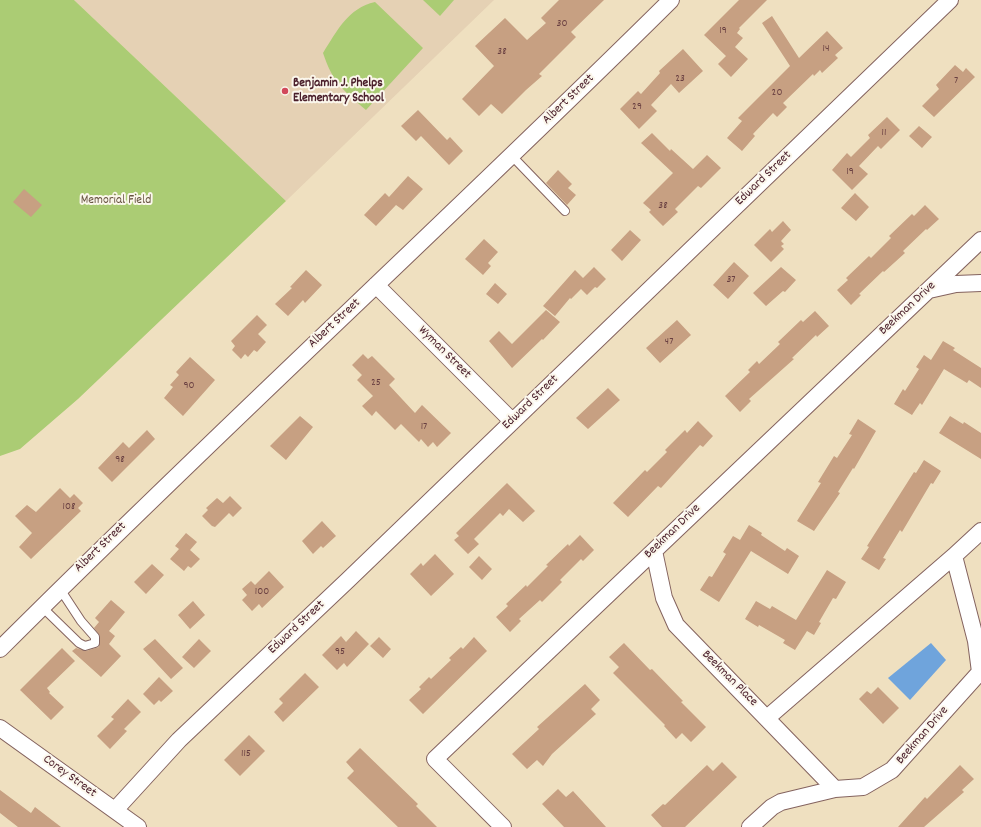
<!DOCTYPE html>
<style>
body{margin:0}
canvas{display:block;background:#efe0c0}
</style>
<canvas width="981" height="827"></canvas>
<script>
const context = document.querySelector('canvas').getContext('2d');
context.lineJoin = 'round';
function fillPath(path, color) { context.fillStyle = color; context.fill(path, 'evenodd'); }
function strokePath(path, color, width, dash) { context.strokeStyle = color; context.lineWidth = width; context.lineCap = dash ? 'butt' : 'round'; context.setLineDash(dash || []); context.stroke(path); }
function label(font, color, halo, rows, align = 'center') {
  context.font = font + ' Dekko,sans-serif'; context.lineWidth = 4; context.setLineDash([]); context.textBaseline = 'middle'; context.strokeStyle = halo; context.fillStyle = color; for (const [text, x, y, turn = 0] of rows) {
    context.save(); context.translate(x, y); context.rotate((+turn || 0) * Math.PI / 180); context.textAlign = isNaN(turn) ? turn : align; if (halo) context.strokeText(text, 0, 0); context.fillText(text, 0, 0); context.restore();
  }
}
fillPath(new Path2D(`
 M74,0H494L286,201Z`), '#e5d1b4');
fillPath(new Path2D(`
 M0,0H74L286,201L78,399L20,449L0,456Z
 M423,0H454L440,16Z
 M375,2L423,48L366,110C343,90 333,83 323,53C337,31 348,8 375,2Z`), '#abcc74');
fillPath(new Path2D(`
 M931,643L946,660L910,700L888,678Z`), '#6fa4dc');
fillPath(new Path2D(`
 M559,0H604L571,32L576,37L539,74L542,76L526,90L502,114L491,104L479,116L462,99L494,66L475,46L505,18L527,40L546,23L541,18Z
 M739,0H767L739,28L740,29L737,33L743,38L735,47L748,59L731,77L718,64L726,56L704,35Z
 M772,16L799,58L827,31L843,48L835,55L838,58L822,73L820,70L814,76L813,74L783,103L787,107L777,117L773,113L753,134L755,136L742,151L727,138L742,121L738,118L790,66L762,23Z
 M683,49L703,71L679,93L671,84L651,105L657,111L639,129L620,109L638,91L641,94L660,73L659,71Z
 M955,65L963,72L966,68L975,77L934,117L922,106L939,89L936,85Z
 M418,110L447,140L450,137L463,151L449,165L421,136L416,141L401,126Z
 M887,117L900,130L881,149L878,146L859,166L868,174L852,190L832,170L847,153L851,157L870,138L868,135Z
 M919,126L932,137L922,148L909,136Z
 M652,133L670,151L671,149L693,169L707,155L721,168L701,188L698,186L675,209L678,212L663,226L649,212L651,210L643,203L673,173L641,143Z
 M558,170L572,184L568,188L576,195L567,205L546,183Z
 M408,176L423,189L403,210L396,205L376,226L364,215L385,193L389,197Z
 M24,189L42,205L31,217L13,202Z
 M855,193L869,207L856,221L841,208Z
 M925,205L939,219L927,230L926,229L903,251L905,253L884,272L883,271L859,294L861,295L851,305L837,290L848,280L846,278L869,256L871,258L891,238L889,236L912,214L914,216Z
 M783,221L791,230L781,241L784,244L781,246L784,249L771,262L754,245L770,229L772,232Z
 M630,230L641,240L622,261L611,250Z
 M484,239L498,252L488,263L491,266L483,275L465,259Z
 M734,262L749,276L728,299L713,285Z
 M594,267L606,279L597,288L595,287L587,295L581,289L571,299L570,298L555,316L543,306L575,270L583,278Z
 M781,267L796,280L785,292L783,291L766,306L753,293Z
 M306,270L322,285L305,303L303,300L288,316L275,304L292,288L290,287Z
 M495,283L507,294L498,304L486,294Z
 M546,310L560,322L543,340L542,339L512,368L489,341L499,331L512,344Z
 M815,311L829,326L817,337L816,335L792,358L794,359L749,399L751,401L740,412L725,396L750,372L748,370L757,361L759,364L780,344L778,342L801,320L803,322Z
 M257,315L267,325L258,334L266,342L257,352L254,350L248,357L245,354L241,359L232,350L235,346L231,341Z
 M677,320L691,335L660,363L646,348Z
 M943,341L955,348L953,350L981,368V388L969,380L967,383L944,369L922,405L920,403L912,415L894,404L903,389L905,391L919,369L916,367L924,355L931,360Z
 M363,354L368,359L372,356L395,379L389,385L415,413L422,405L451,433L437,447L433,442L428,447L421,439L419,442L401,424L395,430L376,411L372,416L362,406L373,396L357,380L362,375L352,365Z
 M190,357L215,380L183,416L164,398L173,387L170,385L179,375L176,372Z
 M608,388L620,400L588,429L576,418Z
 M300,416L313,427L286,460L270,446Z
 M950,416L963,424L964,422L981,433V459L939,433Z
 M858,419L876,431L854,469L853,468L838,492L840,493L814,531L797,521L821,483L818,482L834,456L837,458L852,435L849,434Z
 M698,421L713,436L703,447L700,445L661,488L658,486L628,517L613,503L645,470L647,472L667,452L665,450L685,430L687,433Z
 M147,430L155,439L112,482L98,468L123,442L129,448Z
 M924,460L941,471L933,484L931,483L902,532L900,530L883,558L886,559L879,570L861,559L869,547L867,546L914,472L916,473Z
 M507,483L535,511L523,522L509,509L503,516L500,513L474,539L479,544L468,554L454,540L459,536L456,533Z
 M60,488L70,498L74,494L83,503L78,508L81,511L31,559L19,547L32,533L15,516L27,505L36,512Z
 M230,496L242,508L233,517L229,513L215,527L212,526L202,516L208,510L206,508L217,498L223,503Z
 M322,521L336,536L323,548L321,546L313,554L302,541Z
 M749,525L762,533L761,535L785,551L787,548L799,556L788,574L751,551L719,602L700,590L709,576L712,577L726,554L723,552L733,536L740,540Z
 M186,533L197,542L190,550L200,559L191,568L188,566L184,571L170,559L179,549L175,546Z
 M580,535L594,550L583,561L581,559L560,580L562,582L542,602L540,600L519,619L521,621L510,632L496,617L508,606L506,604L526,585L527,587L548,566L546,565L568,544L569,546Z
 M435,554L454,574L431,596L410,574L421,563L423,566Z
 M479,556L492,569L482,580L469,567Z
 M152,564L164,575L146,594L134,582Z
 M827,570L846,582L836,599L833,598L819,622L821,623L814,635L807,631L795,650L783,643L785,640L759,625L758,627L745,619L756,601L770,609L772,606L796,620Z
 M269,571L284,587L262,608L259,604L252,611L242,600L247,595L242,589L251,581L255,585Z
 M111,600L125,612L109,631L115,636L109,644L121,656L101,677L72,651L76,648L86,651L99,647L100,636L94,628L99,622L95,618Z
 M193,601L205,615L190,629L178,615Z
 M356,631L369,644L347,667L344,663L337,670L322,655L341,636L346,642Z
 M379,637L391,649L383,658L370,646Z
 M474,637L487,651L423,714L409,700L421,689L419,687L429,677L431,679L451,660L449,658L461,647L463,649Z
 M155,639L183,668L171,679L143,649Z
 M199,639L211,651L194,668L182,657Z
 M624,643L650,670L652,669L683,701L681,702L706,727L691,742L682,733L676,739L664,726L665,725L613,673L619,667L609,657Z
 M62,648L75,661L47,688L50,692L49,693L64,707L51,720L20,690Z
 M305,673L319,687L283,722L274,712L283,703L279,699Z
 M159,677L173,691L161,702L159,700L154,705L143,694Z
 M585,684L600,700L591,709L596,714L552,754L543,766L537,760L527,769L512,754L539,729L537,727Z
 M878,687L899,708L883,724L859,699L867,691L871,694Z
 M128,699L141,712L124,729L127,731L110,749L97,736L114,719L111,717Z
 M249,735L265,751L240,776L224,760Z
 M360,748L418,804L416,806L437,827H398L347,778L354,771L346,762Z
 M722,762L737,777L685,827H662L651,815L663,804L665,805L707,765L713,771Z
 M960,765L974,779L962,790L964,792L924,827H898L925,797L927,799Z
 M558,789L566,797L573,791L606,827H564L542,804Z
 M0,790L31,813L35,807L61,827H18L0,813Z`), '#c7a082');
const lane = new Path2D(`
 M511,155L565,211
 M42,607L79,643L85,646L95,643V637L81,621L60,589`);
const street = new Path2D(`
 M376,285L512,421
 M929,290L956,284L981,283
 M654,551L664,598L676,625L835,789
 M0,649C220,429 450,219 671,0
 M767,718L954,556
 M0,728L138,827
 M115,810L179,740L348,580L950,0
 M503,827L435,759L981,240
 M750,827L772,807L781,802L835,789L863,787L892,770L980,672L976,641L954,556L981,531`);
strokePath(lane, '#84635f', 10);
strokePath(street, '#84635f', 18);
strokePath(lane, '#fff', 8);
strokePath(street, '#fff', 16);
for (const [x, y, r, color] of [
 [285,91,4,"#d1495b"]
]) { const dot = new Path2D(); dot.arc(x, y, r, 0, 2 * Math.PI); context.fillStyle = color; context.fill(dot); strokePath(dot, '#fbf7ec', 1.5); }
label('11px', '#693f41', null, [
 ["30",562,24],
 ["19",723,31],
 ["14",826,49],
 ["38",502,52],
 ["23",680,79],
 ["7",956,81],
 ["20",777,93],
 ["29",637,107],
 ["11",884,133],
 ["19",850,172],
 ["38",663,206],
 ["37",731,280],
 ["47",669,342],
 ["25",376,383],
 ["90",189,386],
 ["17",424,427],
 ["98",120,460],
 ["108",69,507],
 ["100",262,592],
 ["95",340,652],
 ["115",246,754]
]);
label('bold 13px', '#4a1f2b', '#fbf7ec', [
 ["Benjamin J. Phelps",293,84],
 ["Elementary School",293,99]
], 'left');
label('13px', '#4a1f2b', '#fbf7ec', [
 ["Albert Street",569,100,-44],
 ["Edward Street",764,179,-44],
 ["Beekman Drive",908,309,-43],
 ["Albert Street",335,324,-43],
 ["Wyman Street",444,353,45],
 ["Edward Street",531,403,-44],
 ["Beekman Drive",673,532,-44],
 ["Albert Street",101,548,-44],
 ["Edward Street",297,628,-43],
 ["Beekman Place",729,679,45],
 ["Beekman Drive",923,736,-49],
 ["Corey Street",69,777,36]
]);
label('13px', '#675341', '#fbf7ec', [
 ["Memorial Field",116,201]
]);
</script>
